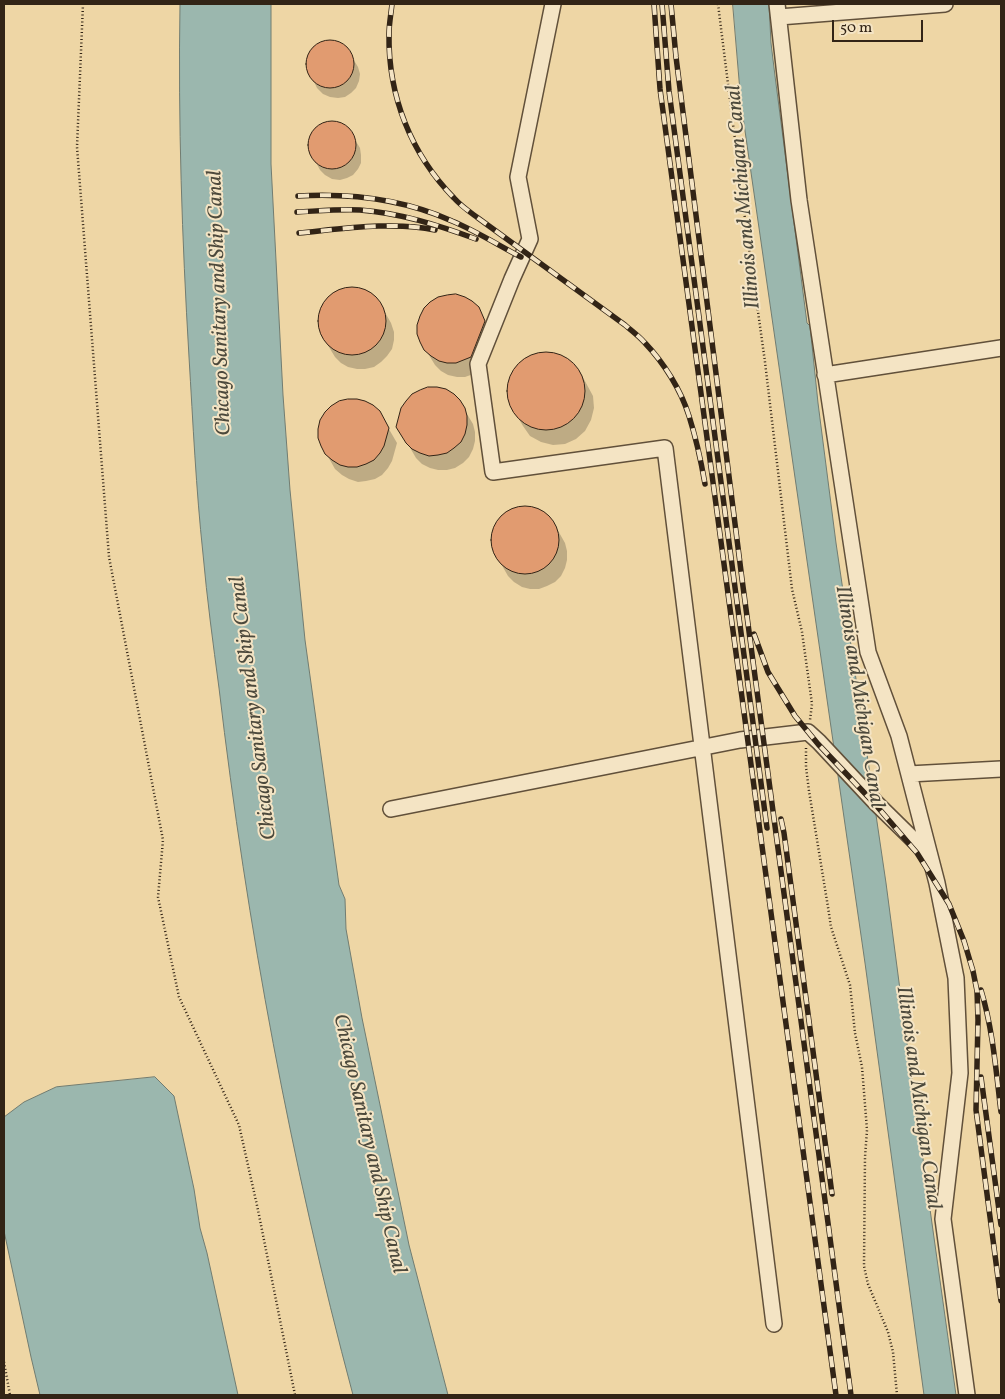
<!DOCTYPE html>
<style>
body{margin:0}
#map{position:relative;width:1005px;height:1399px;overflow:hidden;background:#eed6a5;font-family:Vollkorn,serif}
canvas{display:block}
.frame{position:absolute;inset:0;border:5px solid #322416;pointer-events:none}
.scale{position:absolute;left:832px;top:20px;width:91px;height:22px;box-sizing:border-box;border:2px solid #322416;border-top:0;padding-left:6px;font-size:15px;line-height:18px;white-space:nowrap;color:#322416;-webkit-text-stroke:4px #f4e4c4;paint-order:stroke}
</style>
<div id="map">
<canvas width="1005" height="1399"></canvas>
<div class="frame"></div>
<div class="scale">50 m</div>
</div>
<script>
const context = document.querySelector('canvas').getContext('2d');
context.lineJoin = 'round';
function fillPath(path, color) { context.fillStyle = color; context.fill(path, 'evenodd'); }
function strokePath(path, color, width, dash) { context.strokeStyle = color; context.lineWidth = width; context.lineCap = dash ? 'butt' : 'round'; context.setLineDash(dash || []); context.stroke(path); }
function label(font, color, halo, rows, align = 'center') {
  context.font = font + ' Vollkorn,serif'; context.lineWidth = 4; context.setLineDash([]); context.textBaseline = 'middle'; context.strokeStyle = halo; context.fillStyle = color; for (const [text, x, y, turn = 0] of rows) {
    context.save(); context.translate(x, y); context.rotate((+turn || 0) * Math.PI / 180); context.textAlign = isNaN(turn) ? turn : align; if (halo) context.strokeText(text, 0, 0); context.fillText(text, 0, 0); context.restore();
  }
}
const water = new Path2D(`
 M180,4H271V164L283,395L290,490L305,640L339,885L345,899L346,929L362,1018L409,1245L448,1395H353C291,1163 247,926 219,688C213,643 207,599 203,554C196,489 193,423 189,357C182,239 178,122 180,4Z
 M733,4H769L771,43L775,76L807,323L810,326L818,403L836,543L886,883L910,1066L956,1395H924L865,963L741,103Z
 M155,1077L174,1096L194,1189L200,1228L207,1253L238,1395H40L31,1357L4,1231V1117L24,1102L56,1087Z`);
fillPath(water, '#9bb7ae');
strokePath(water, '#717c71', 1);
fillPath(new Path2D(`
 M328,41L335,42L342,44L347,49L358,67L360,74L359,81L356,88L351,93L345,97L338,98L330,97L323,94L317,88L308,69L307,61L309,54L314,48L320,43Z
 M330,123H337L344,126L349,130L360,148L361,155V163L358,169L353,175L347,178L340,180L332,179L325,175L320,170L310,151L309,143L311,135L316,129L323,125Z
 M347,288H356L364,290L372,294L378,300L391,323L394,332V340L392,349L387,356L381,362L374,367L365,369H357L348,367L341,363L335,357L321,334L319,325V317L321,308L325,301L331,295L339,290Z
 M478,308L487,324L479,372L465,377H457L448,375L441,371L435,365L421,342Z
 M549,352L561,355L571,361L579,370L593,396L594,408L591,420L585,431L576,439L565,444L553,445L541,442L530,436L523,426L514,411L509,400L508,388L511,376L517,366L526,358L537,353Z
 M459,401L473,424L475,432V441L473,449L469,457L463,463L455,468L447,470H438L430,468L422,464L416,458L398,427Z
 M379,412L397,443L392,461L388,468L382,475L375,479L366,481L358,482L349,479L342,475L335,469L322,446Z
 M521,507H530L538,509L545,514L552,520L565,543L567,551V560L565,568L561,576L555,582L547,586L539,589H530L522,587L514,582L508,576L504,569L495,553L493,545L492,536L495,528L499,520L505,514L512,510Z`), '#0003');
const building = new Path2D(`
 M306 64a24 24 0 1 1 48 0a24 24 0 1 1-48 0Z
 M308 145a24 24 0 1 1 48 0a24 24 0 1 1-48 0Z
 M318 321a34 34 0 1 1 68 0a34 34 0 1 1-68 0Z
 M456,294L465,297L472,301L479,307L485,321L471,357L456,363H447L439,361L431,356L424,350L420,342L417,334V325L420,316L424,308L430,302L438,297L447,295Z
 M507 391a39 39 0 1 1 78 0a39 39 0 1 1-78 0Z
 M428,387H437L446,389L454,394L460,400L465,408L467,416V425L465,434L461,442L454,448L447,453L438,455L429,456L420,453L412,449L406,443L396,427L401,408L406,401L412,394L420,390Z
 M348,399H357L365,401L373,405L380,411L389,428L384,446L380,453L374,460L366,464L357,467H348L340,465L332,460L325,454L321,446L318,438V429L320,420L325,412L331,406L339,401Z
 M491 540a34 34 0 1 1 68 0a34 34 0 1 1-68 0Z`);
fillPath(building, '#e19b70');
strokePath(building, '#322416', 1);
const minor = new Path2D(`
 M553,4L518,177L530,239L512,279L478,364L493,472L665,448L774,1324
 M777,4L799,200L868,652L899,736L937,883L956,978L960,1073L943,1219L967,1395
 M779,17L945,4
 M825,375L1001,348
 M909,774L1001,769
 M391,809L740,740L808,732L819,742L876,803L930,856`);
strokePath(minor, '#61503a', 18);
strokePath(new Path2D(`
 M83,4L77,147L109,557L163,840L158,897L179,997L239,1125L258,1210L295,1395
 M718,4L743,204L765,362L792,589L802,632L812,704L810,720
 M806,748V767L809,791L828,907L831,927L850,985L855,1033L862,1067L867,1130L865,1157L864,1266L868,1284L888,1332L893,1352L897,1395
 M4,1362L10,1395`), '#322416', 2.5, [1, 2.5]);
strokePath(minor, '#f4e4c4', 15);
const rail = new Path2D(`
 M392,4C391,14 389,24 389,34C388,96 411,154 454,198C461,206 470,212 478,218L625,325C632,331 639,336 645,343C664,363 681,390 689,416C696,438 701,461 705,484
 M654,4L660,89L836,1395
 M662,4L669,91L767,828
 M671,4L676,57L742,579L851,1395
 M298,196C352,193 403,199 452,221C476,231 498,245 521,257
 M297,212C318,211 339,209 360,210C400,213 438,225 476,239
 M299,233C341,229 394,221 435,230
 M754,634L768,672L795,716L818,744L875,804L917,853L949,904L964,941L973,971L977,991L978,1020L976,1110L1001,1301
 M781,819L784,833L832,1194
 M981,990C993,1030 996,1071 1001,1112
 M981,1077L1001,1225`);
strokePath(rail, '#322416', 5.5);
strokePath(rail, '#f4e4c4', 4, [11]);
label('italic 21px', '#4c493c', '#f4e4c4', [
 ["Illinois and Michigan Canal",745,197,-95],
 ["Chicago Sanitary and Ship Canal",221,303,-92],
 ["Illinois and Michigan Canal",858,697,81],
 ["Chicago Sanitary and Ship Canal",255,708,-97],
 ["Illinois and Michigan Canal",917,1098,82],
 ["Chicago Sanitary and Ship Canal",368,1144,77]
]);
</script>
